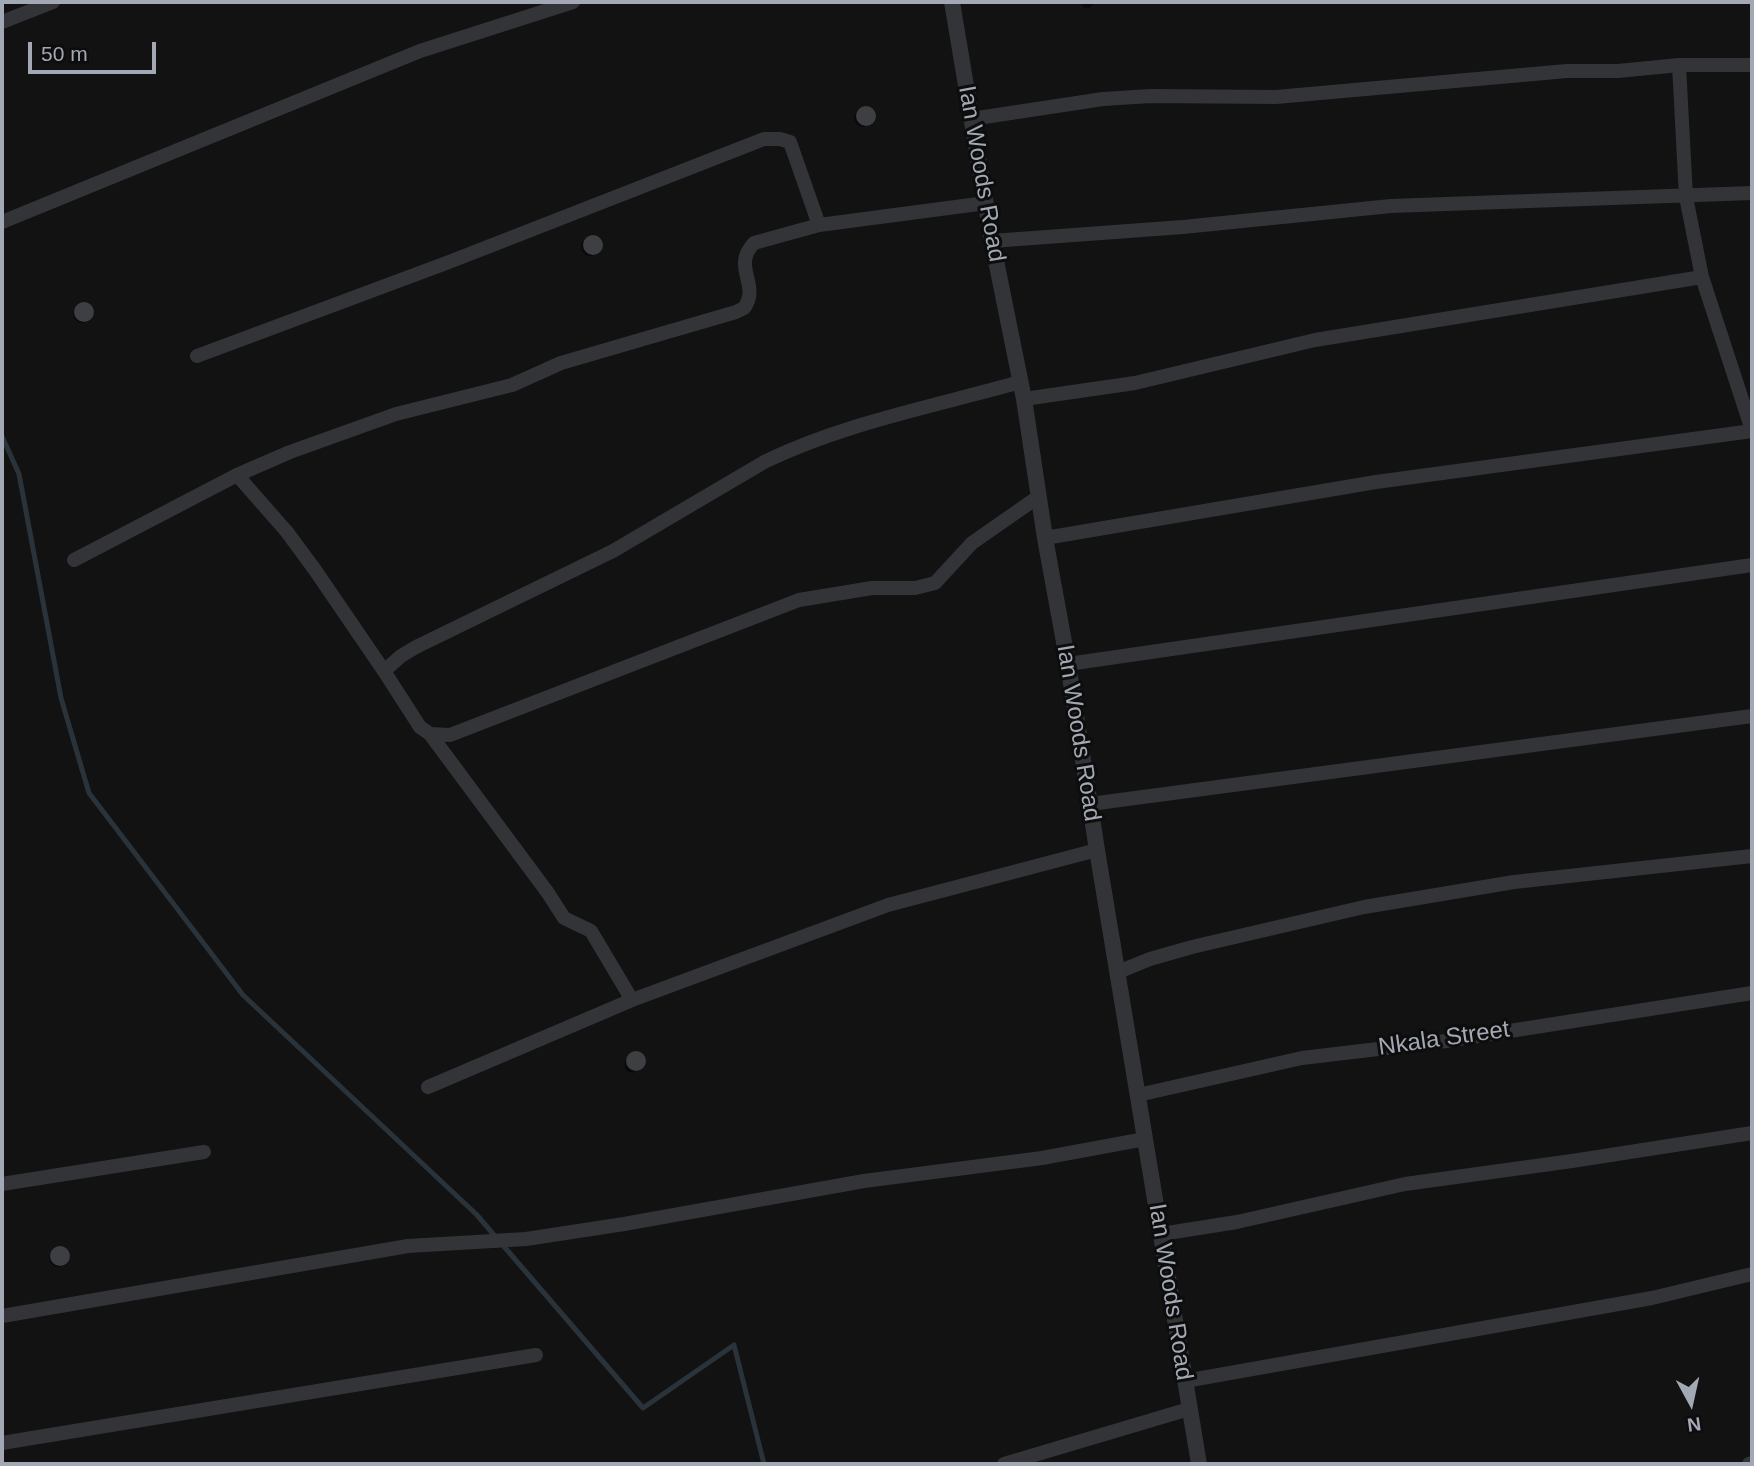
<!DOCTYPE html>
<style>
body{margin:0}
#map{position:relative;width:1754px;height:1466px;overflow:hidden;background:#121213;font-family:Arial,sans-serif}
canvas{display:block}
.frame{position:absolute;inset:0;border:4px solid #a3a9b4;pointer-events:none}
.north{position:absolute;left:1656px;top:1368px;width:70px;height:70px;-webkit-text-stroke:5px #0d0d0e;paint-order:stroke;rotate:172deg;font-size:19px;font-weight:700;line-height:28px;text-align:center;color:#a3a9b4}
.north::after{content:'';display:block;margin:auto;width:24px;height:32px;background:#a3a9b4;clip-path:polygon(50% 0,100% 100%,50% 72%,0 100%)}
.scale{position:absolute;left:28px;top:42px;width:128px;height:32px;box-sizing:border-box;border:4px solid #a3a9b4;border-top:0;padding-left:9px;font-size:21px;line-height:24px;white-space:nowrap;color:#a3a9b4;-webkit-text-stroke:5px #0d0d0e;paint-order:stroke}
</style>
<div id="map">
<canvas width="1754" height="1466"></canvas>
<div class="frame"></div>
<div class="north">N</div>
<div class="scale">50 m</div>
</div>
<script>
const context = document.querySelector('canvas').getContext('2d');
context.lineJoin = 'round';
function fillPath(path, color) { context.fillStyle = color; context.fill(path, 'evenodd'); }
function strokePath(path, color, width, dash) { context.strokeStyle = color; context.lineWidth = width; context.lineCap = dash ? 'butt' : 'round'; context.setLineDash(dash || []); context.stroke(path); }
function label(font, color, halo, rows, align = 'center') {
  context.font = font + ' Arial,sans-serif'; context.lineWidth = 6; context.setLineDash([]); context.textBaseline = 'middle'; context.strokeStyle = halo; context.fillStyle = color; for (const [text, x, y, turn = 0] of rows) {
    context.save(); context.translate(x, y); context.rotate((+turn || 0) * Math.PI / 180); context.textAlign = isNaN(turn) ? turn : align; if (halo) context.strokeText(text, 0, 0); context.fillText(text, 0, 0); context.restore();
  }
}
fillPath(new Path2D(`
 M1080,2H1097L1089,8H1084Z
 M854 118a9 9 0 1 1 18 0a9 9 0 1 1-18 0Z
 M581 247a9 9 0 1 1 18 0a9 9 0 1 1-18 0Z
 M73 314a9 9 0 1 1 18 0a9 9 0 1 1-18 0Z
 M636,1053L643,1058V1064L633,1073L628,1072L625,1069V1061Z
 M49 1258a9 9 0 1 1 18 0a9 9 0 1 1-18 0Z`), '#0007');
strokePath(new Path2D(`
 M2,436L19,474L61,698L89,793L243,995L476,1214L643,1408L734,1345L764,1464`), '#2a3339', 5);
fillPath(new Path2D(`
 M856 116a10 10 0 1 1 20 0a10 10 0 1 1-20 0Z
 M583 245a10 10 0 1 1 20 0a10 10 0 1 1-20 0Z
 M74 312a10 10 0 1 1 20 0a10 10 0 1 1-20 0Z
 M626 1061a10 10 0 1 1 20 0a10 10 0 1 1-20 0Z
 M50 1256a10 10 0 1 1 20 0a10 10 0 1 1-20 0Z`), '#3e3f43');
strokePath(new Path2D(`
 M2,22L53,2
 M1679,65H1752
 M971,119L1103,99L1151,96L1276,97L1567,71H1618L1679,65L1686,197L1702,277L1752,430
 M2,222L420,51L573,2
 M992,241L1183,227L1391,206L1752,193
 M197,356L449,262L764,139H780L790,142L819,225L986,203
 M1020,382C935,406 845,423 766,461L613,551L416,647L401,656L384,671L420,727L430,734L450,735L799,600L872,588H915L935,583L972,543L1038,497
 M1024,399L1135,383L1315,340L1702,277
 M237,475L287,532L315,570L384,671
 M1045,538L1376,482L1752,431
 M74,560L237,475L290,452L396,414L512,385L561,363L736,312L744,308C761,285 731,267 754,243L819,225
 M1068,664L1752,565
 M430,734L548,893L564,918L591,931L632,1000
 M1090,804L1752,716
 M1118,972L1150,959L1192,947L1364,907L1514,882L1752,856
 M428,1087L632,1000L888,905L1097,850
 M1138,1095L1302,1058L1446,1041L1752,993
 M2,1184L204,1152
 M1161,1234L1237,1222L1405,1184L1572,1161L1752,1133
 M2,1316L408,1246L526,1239L624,1224L864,1181L1042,1158L1145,1139
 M1185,1381L1652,1298L1752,1274
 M2,1443L536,1355
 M1004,1464L1189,1409
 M1749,1464L1752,1463`), '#333438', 14);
strokePath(new Path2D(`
 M952,2L992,241L1024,399L1045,538L1068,664L1097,850L1199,1464`), '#333438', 16);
label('24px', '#a3a9b4', '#0d0d0e', [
 ["Ian Woods Road",981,174,80],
 ["Ian Woods Road",1078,733,81],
 ["Nkala Street",1444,1039,-8],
 ["Ian Woods Road",1170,1292,81]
]);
</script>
